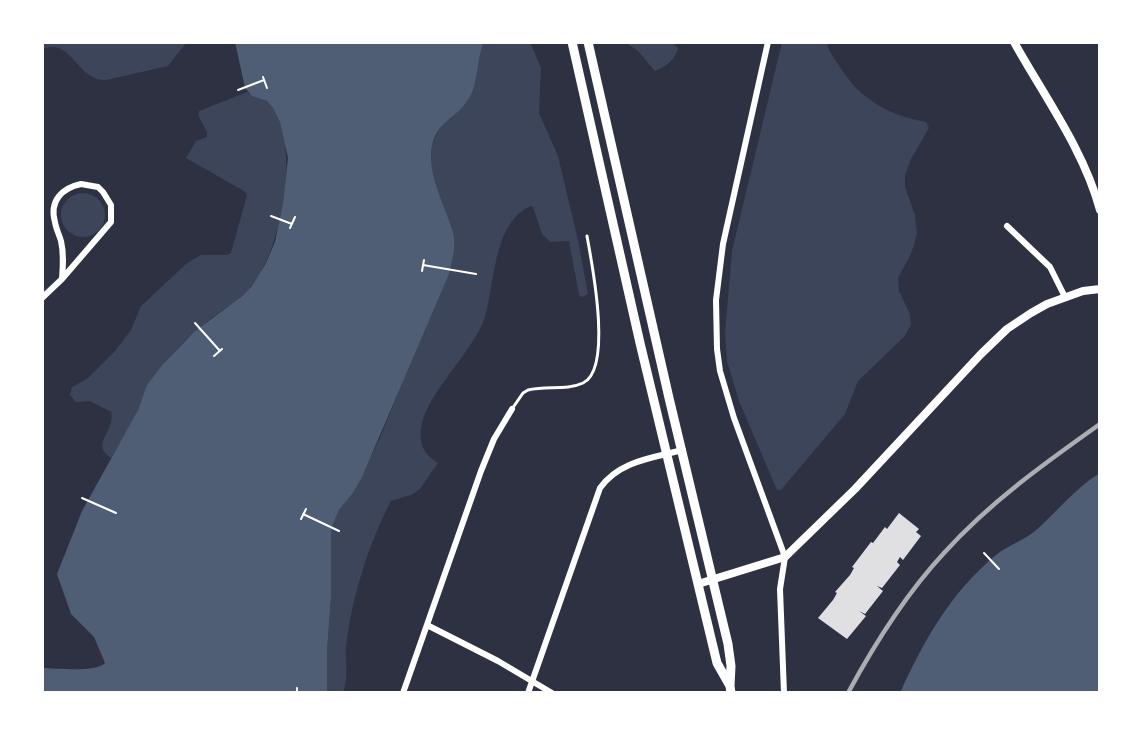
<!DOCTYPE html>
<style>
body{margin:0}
#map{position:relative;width:1142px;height:735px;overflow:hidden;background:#2d3142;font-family:"Noto Sans",sans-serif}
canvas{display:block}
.frame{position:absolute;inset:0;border:44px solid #fff;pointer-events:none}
</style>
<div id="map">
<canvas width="1142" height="735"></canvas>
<div class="frame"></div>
</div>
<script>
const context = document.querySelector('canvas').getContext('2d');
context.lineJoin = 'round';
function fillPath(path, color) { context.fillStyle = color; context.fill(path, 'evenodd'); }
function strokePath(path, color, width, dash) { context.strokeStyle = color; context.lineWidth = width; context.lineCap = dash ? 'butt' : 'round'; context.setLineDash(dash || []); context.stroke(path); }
fillPath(new Path2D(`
 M42,42H187L168,66L106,80C76,81 73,37 42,49Z
 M484,42H530L541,68L539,113L558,156L578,240L588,294L582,297L579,295L569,241L550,242L542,234L533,207L531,206C493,222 495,284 485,317C473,353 426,393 421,428C419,445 424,454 438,463L420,489L411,495L391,501C368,545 352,597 346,647C345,663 349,678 343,693H327V651L331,597V529L339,510L353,493L380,438L406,373L449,273C452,261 457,245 453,232C446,208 431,182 431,156C431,138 441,124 454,113C459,109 465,105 468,100C478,84 476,60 484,42Z
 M625,42H672L678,48C676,59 665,68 655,71L638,51Z
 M782,42H827C828,52 835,59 840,67C861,100 888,115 926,122L929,128L911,159L905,175V187L915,215L917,234L911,254L898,278L899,291L910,314L911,325L904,337L858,381L845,414L781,490H777L739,401L727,361L725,333L732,251Z
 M247,92C254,98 266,98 271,105C302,143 281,252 251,287C241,298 230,305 219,313C198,327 178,346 162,366C149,381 145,392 138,410C131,426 120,442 111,458C89,444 116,431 111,412L90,401L76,402L70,395L72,387L87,379L115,351L131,330L141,306L186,264L201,255H227L231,253L247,195L244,191L186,158L196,141L207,137V132L198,115L199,111Z
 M61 215a22 22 0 1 1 44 0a22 22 0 1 1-44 0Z`), '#3c4559');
fillPath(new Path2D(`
 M235,42H484C476,60 479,84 468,100C453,122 432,122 431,156C431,182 446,208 453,232C457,245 452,261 449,274L362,477L353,493L339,510L331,529V597L327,651V693H42V668C57,668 95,673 105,663L94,637L71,614L57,574L82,511L138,410L147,385L163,364L194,332L241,297L252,286L265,265L275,242L283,203L288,158L280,122L273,108L267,101L252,96L245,88Z
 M1100,473V693H900C924,640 951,592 996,555C1008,545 1023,541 1035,531C1057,512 1075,488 1100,473Z`), '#4f5d75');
fillPath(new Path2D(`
 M899,513L919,529L916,532L921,536L903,560L900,557L897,562L900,565L882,588L877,586L883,591L865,614L859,611L866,616L847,639L818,618L833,600L837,593L835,592L850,575L854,568L852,567L871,542L873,543L885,527L887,529Z`), '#e0e0e3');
strokePath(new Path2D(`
 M263,77L267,88
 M238,90L264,80
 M271,216L292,224
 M290,228L295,217
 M423,265L476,274
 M422,271L424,260
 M195,323L220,351
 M214,356L222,349
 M82,498L116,513
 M303,514L339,531
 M301,519L306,509
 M984,553L999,569
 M297,693V688`), '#fff', 2);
strokePath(new Path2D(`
 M512,409L523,393L528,390C546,385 566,391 583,383C613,369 592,264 587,236`), '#fff', 3);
strokePath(new Path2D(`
 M768,42L723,244L716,300L717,349L720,371L734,418L785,557L780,589L784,693
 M81,184L98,187L103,192L111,205V222L62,279C63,266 64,254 61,241C59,234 56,229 55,222C49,201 62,188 81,184Z
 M1007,226L1050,267L1065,297
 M42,298L62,279
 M427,625L498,661L552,693
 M403,693L481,471L494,439L512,409
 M528,693L600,488C619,461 652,458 683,450`), '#fff', 6);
strokePath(new Path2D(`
 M698,584L785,557L855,489L981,354L1007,329L1031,313L1047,304L1083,291L1100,289`), '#fff', 8);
strokePath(new Path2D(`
 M1014,42C1044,96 1084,150 1100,210`), '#fff', 8);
strokePath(new Path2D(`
 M572,42L640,343L717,663L730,686L731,693
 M588,42L669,398L728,644L731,666L730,686`), '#fff', 9);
strokePath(new Path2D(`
 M848,693C875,643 905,595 944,553C990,502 1045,463 1100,424`), '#abadb3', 4.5);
</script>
